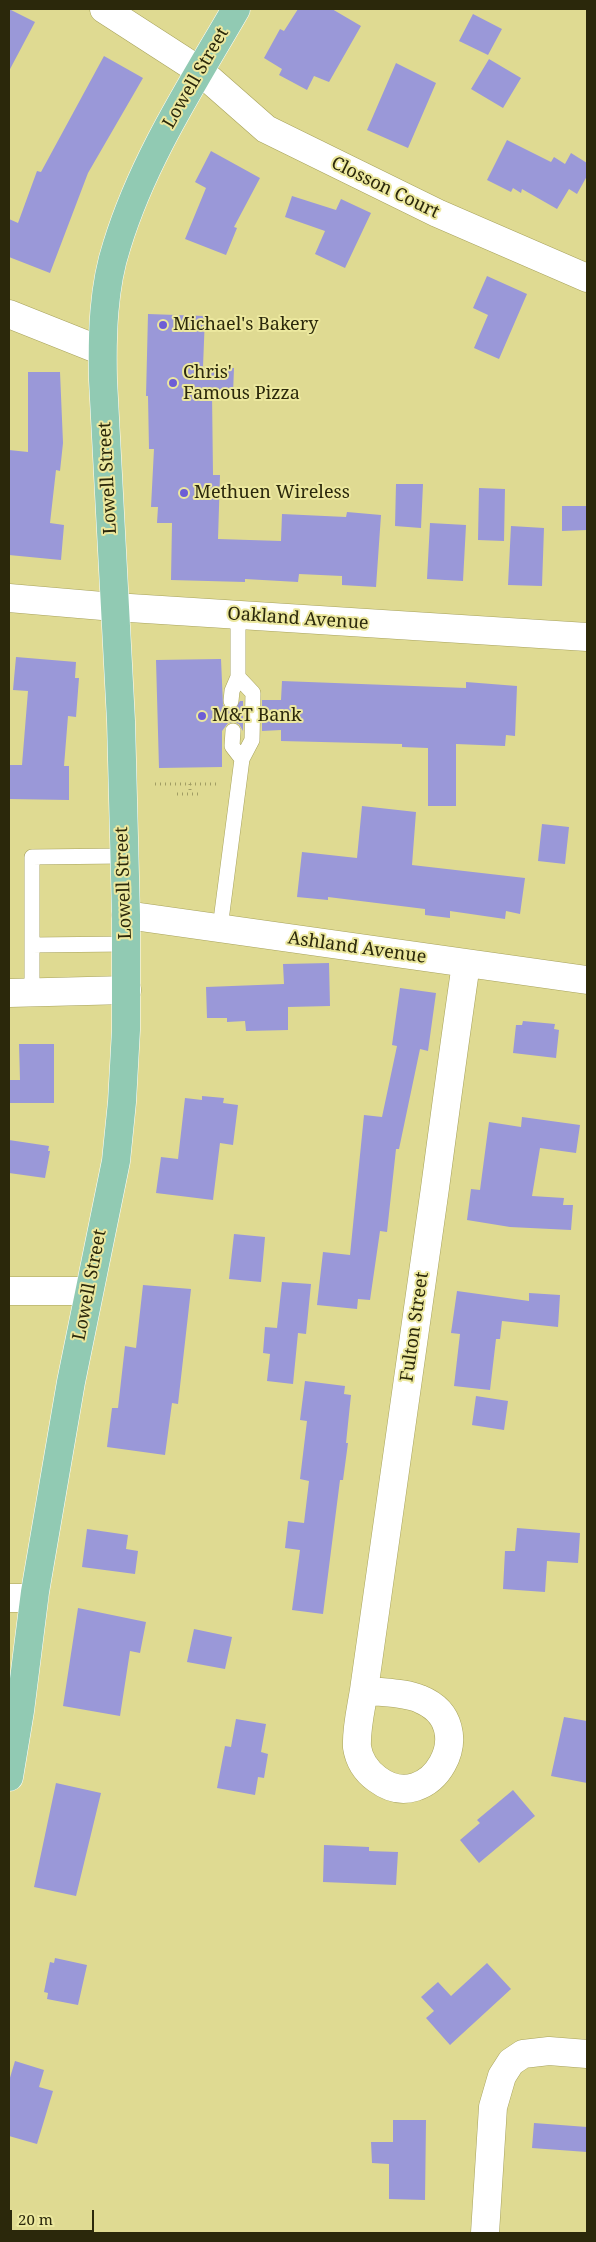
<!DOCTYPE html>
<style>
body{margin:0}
#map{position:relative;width:596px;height:2242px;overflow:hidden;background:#dfda92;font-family:"Noto Serif",serif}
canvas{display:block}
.frame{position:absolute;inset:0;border:10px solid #2b280b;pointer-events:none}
.scale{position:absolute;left:10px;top:2210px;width:84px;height:22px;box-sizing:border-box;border:2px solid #2b280b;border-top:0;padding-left:6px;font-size:15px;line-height:18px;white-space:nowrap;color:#2b280b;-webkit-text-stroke:4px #ece89f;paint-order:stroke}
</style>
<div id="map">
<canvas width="596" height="2242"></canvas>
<div class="frame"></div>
<div class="scale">20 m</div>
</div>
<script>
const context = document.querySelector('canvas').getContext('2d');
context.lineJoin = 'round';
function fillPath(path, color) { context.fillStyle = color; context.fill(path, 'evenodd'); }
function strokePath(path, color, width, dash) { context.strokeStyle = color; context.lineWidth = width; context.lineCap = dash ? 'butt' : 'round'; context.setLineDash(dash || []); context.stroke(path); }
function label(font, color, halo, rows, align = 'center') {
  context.font = font + ' "Noto Serif",serif'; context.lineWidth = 4; context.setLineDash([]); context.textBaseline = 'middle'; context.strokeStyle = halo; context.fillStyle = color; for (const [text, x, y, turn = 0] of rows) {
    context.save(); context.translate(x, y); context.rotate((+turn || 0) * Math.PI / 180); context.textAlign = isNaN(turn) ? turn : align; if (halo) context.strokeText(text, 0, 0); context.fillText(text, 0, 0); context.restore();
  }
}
fillPath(new Path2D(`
 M9,9L35,22L9,71Z
 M298,9H332L361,26L329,82L314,76L307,90L279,75L282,69L264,58L280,29L284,31Z
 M473,14L502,29L488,55L459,41Z
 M104,56L143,78L88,173L50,273L9,257V219L18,223L37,171L41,172Z
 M489,59L521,78L503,108L471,89Z
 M396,63L436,83L408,148L367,130Z
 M507,140L551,162L554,157L565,164L571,153L587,163V176L577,194L569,189L557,209L522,189L521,193L513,188L511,192L487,180Z
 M211,151L260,178L234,227L237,228L226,255L185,239L206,188L195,182Z
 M292,196L336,210L341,199L371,213L345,268L315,254L325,231L285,217Z
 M487,276L527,294L499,359L474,348L488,315L473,308Z
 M148,314L205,316L203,367L234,368L233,394L212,393L213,475H220L218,539L281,541L282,514L346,517L347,512L381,515L376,587L342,585V576L299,574L298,582L245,579V582L171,580L172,523H157L158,507H151L154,449H149L148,396H146Z
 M28,372H60L63,443L60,471L56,470L50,523L64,525L61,560L9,555V450L28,452Z
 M396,484H423L421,528L395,526Z
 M479,488L505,489L504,541L478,540Z
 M562,506H587V530L562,531Z
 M430,523L466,525L463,581L427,579Z
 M511,526L544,528L542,586L508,585Z
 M16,657L76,662L75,678H79L76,717L68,716L64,766H69V800L9,799V765H22L28,691L13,690Z
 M221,659L223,705L230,710H234L240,701H243V731L239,724L233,722L228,723L222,731V767L159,768L156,660Z
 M282,681L466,688V682L517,686L515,736L506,735L505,746L456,744V806H428V748L402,747V744L281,741V730L262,731V700H281Z
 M362,806L416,812L412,865L525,878L520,914L506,911L505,919L450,911V918L425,915V909L328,897V900L297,897L302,852L357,858Z
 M542,824L569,827L565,864L538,861Z
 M329,963L330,1006L288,1007V1030L246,1031L245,1021L227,1022V1018H207L206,987L284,984L283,964Z
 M400,988L436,993L428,1051L420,1049L399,1149H396L387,1232L380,1231L370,1300L358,1299L357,1309L317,1305L323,1252L350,1255L364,1115L382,1117L397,1046L392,1045Z
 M523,1021L555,1024L554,1029L559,1030L556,1058L513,1053L516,1025H522Z
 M19,1044H54V1103H9V1080H20Z
 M202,1096L224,1098L223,1103L238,1105L233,1145L220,1143L213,1200L156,1193L161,1157L178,1159L185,1098L202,1100Z
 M522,1117L580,1125L576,1153L540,1148L532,1196L564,1198L563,1205H573L571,1230L510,1227L467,1220L471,1189L480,1190L489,1122L521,1127Z
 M9,1140L49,1146L48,1151H50L45,1178L9,1173Z
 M234,1234L265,1237L261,1282L229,1279Z
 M282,1282L311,1284L306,1334L298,1333L293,1384L267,1381L270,1354L263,1353L265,1327L277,1328Z
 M143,1285L191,1289L178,1404L172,1403L165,1455L107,1447L112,1408H118L125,1346L136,1348Z
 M457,1291L529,1301V1293L560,1295L558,1327L502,1321L500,1339H496L490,1390L454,1386L460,1334L451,1333Z
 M305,1381L345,1386L344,1394L351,1395L346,1443H348L343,1480H340L323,1614L292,1610L300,1550L285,1548L288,1521L304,1523L309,1481L300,1479L307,1421L300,1420Z
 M476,1396L508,1401L504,1430L472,1425Z
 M517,1528L580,1533L578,1563L547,1561L545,1592L503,1589L505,1551H515Z
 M87,1529L128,1535L126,1549L138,1551L135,1574L82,1567Z
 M78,1608L146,1622L140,1653L130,1651L120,1716L63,1706Z
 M194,1629L232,1637L225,1669L187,1662Z
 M564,1717L587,1721V1783L551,1776Z
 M236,1719L266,1724L261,1752L268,1754L264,1778L258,1777L255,1795L217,1788L225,1746L231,1747Z
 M56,1783L101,1793L76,1896L34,1887Z
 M513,1790L535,1816L479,1863L460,1840L480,1823L477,1820Z
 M324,1845L369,1847V1851L398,1852L396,1885L323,1882Z
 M55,1958L87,1965L78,2005L47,1999L48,1993L44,1992L50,1962L54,1963Z
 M487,1963L511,1989L450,2045L426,2018L434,2011L421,1997L438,1982L451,1996Z
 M15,2061L44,2070L39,2087L53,2091L37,2144L9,2136V2081Z
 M393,2120H426L425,2200L389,2199V2164L372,2163L371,2142H393Z
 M534,2123L587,2127V2152L532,2148Z`), '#9a98d8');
const service = new Path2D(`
 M231,701L232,691L238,677
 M233,731L232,746L242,759
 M220,928L242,759L252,740L253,693L238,677V615
 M32,945L126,944
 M32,993V857L123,856`);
const minor = new Path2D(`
 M104,9L200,71L266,129L437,213L587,278
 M9,314L102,351
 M9,598L114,607
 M126,915L587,980
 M9,993L127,990
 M9,1291H89
 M9,1598H34
 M364,1690C381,1693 404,1692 420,1699C484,1725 430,1819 377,1779C366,1771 359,1760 357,1747C356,1729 361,1709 364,1690C387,1523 412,1356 435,1188C445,1113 455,1038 466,964
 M485,2233L493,2107L502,2076L511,2062L523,2054L549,2051L587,2054`);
const tertiary = new Path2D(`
 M114,607L587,637`);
const primary = new Path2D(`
 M9,1777L20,1711L35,1592L71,1382L116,1161L122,1102L126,1030V915L121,721L103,380C102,336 103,287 117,245C143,160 192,85 236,9`);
strokePath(service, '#a7a25c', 16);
strokePath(minor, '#a7a25c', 29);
strokePath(tertiary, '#a7a25c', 29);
strokePath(primary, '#fff', 29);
strokePath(new Path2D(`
 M155,784H217
 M190,784V794
 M177,794H202`), '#a19d64', 3, [1, 4]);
strokePath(service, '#fff', 15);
strokePath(minor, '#fff', 28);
strokePath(tertiary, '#fff', 28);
strokePath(primary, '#91cab3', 28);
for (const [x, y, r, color] of [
 [163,325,5,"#6d5dd6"],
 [173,383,5,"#6d5dd6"],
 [184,493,5,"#6d5dd6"],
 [202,716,5,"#6d5dd6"]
]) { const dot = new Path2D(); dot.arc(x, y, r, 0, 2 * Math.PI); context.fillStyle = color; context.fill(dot); strokePath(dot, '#ece89f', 2); }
label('18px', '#2b280b', '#ece89f', [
 ["Lowell Street",196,78,-60],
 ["Closson Court",385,188,26],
 ["Lowell Street",108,478,-93],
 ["Oakland Avenue",298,619,4],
 ["Lowell Street",124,883,-92],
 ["Ashland Avenue",357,948,8],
 ["Lowell Street",90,1285,-79],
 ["Fulton Street",415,1327,-82]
]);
label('18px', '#2b280b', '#ece89f', [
 ["Michael's Bakery",173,325],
 ["Chris'",183,373],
 ["Famous Pizza",183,394],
 ["Methuen Wireless",194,493],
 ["M&T Bank",212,716]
], 'left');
</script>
